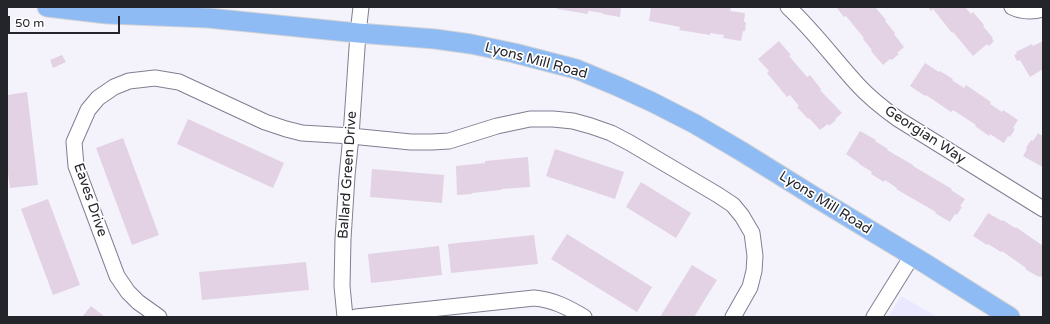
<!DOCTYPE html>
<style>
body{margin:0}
#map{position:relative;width:1050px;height:324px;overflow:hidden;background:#f4f3fc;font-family:"Varela Round",sans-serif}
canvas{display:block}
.frame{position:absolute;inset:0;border:8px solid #24242b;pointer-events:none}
.scale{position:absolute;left:8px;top:16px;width:112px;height:18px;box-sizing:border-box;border:2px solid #24242b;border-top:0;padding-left:5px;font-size:12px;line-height:14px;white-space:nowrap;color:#24242b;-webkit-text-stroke:3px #fff;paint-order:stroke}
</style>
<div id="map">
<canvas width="1050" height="324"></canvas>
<div class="frame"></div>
<div class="scale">50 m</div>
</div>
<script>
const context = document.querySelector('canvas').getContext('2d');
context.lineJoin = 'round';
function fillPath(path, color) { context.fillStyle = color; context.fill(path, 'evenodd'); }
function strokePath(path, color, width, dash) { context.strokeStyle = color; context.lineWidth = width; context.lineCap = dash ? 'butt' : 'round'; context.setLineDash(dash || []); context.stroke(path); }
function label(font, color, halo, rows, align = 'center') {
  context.font = font + ' "Varela Round",sans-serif'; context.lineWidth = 3.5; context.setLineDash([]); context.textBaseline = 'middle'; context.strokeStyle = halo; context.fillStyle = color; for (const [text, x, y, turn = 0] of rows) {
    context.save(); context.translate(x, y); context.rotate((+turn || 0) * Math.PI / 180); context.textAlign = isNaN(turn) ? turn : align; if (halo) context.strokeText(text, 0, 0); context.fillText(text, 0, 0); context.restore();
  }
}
fillPath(new Path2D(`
 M901,296L938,317H888Z`), '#eae8ff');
fillPath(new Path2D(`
 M558,7H621L620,17L602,14L603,13L588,11V14L557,9Z
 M651,7L731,8L730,11L745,13L744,22H746L745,31H743L741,41L723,38L724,35L710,33V35L679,30L680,27L649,21Z
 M836,7H875L886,20L885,21L895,33L894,34L904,47L897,53L899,54L892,60L890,59L883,65L871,51L872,50L863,39L864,38L846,16L844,17Z
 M928,7H965L971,14L973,12L984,25L983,26L993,38L992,39L994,41L989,46L987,44L973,56L953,32L952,33L933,9L931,11Z
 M779,41L791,55L789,56L807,77L810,75L821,89L820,90L842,113L835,119L836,120L829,126L828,124L820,130L809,118L808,119L797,107L799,106L790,95L787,97L767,73L769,71L758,59Z
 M1043,41V69L1030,77L1020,60L1017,61L1014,55L1017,54L1016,52L1032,44L1033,46Z
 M62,55L66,62L53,68L50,60Z
 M925,63L939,72L940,71L953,79L952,80L964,88L966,85L991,102L990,104L1002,112L1003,110L1018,120L1013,128L1015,129L1010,137L1008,136L1004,143L990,134L989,136L975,126L976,125L953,110L951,112L926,95L925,96L910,86Z
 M27,92L38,185L10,188L7,165V95Z
 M188,119L284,163L273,188L177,144Z
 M860,131L876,140L875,141L888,149L887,150L913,165V166L952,189L951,190L965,199L960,206L962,207L957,215L955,214L950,222L935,213L936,212L896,189L897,188L885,180L884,182L871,174L872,172L859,164V163L846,154Z
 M1038,133L1043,136V167L1023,156L1027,149L1026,148L1031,140L1033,141Z
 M123,138L159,235L132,245L96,148Z
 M555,149L624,172L615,199L546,176Z
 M528,157L530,187L501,189V190L472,193V194L457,195L456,166L485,163V161Z
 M372,169L444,175L442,203L370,197Z
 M641,182L691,213L676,238L626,207Z
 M48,199L80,285L53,295L21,209Z
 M988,213L1002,221L1003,220L1015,228L1016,227L1043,246V278L1040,276L1039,277L1025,269L1026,268L1002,251L1001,252L988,244L987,245L973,236Z
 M567,234L652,287L637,312L551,259Z
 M534,235L538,264L451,273L448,244Z
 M439,246L442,275L371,283L368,254Z
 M306,262L309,290L202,300L199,272Z
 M692,265L717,280L694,317H660Z
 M91,306L105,317H82Z`), '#e2d2e3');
const minor = new Path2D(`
 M788,7C814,31 834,59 858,85C870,98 884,109 898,119L1043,209
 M1012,7C1022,12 1032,12 1043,9
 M159,317L138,302L128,292L117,276L76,166L74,142L88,110L98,98L114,87L129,81L155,78L179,82L265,122L286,129L302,133L351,136L411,142H432L449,141L497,126L530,119H553L573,121L591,126L611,133L630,143L718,195L733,205L742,216L752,233L755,256L754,271L750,287L733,317
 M345,317L342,286L343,239L347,176L351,136L358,33L361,7
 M356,317L534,298C554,300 567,307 584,317
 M874,317L912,256`);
const major = new Path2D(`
 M47,7L107,14L208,18L358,33L435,39L471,44L514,53L576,69L617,86L652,102L695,124L741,151L815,197L926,264L1010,317`);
strokePath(minor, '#807f92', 17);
strokePath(major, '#d3d3d5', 21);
strokePath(minor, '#fff', 15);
strokePath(major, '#8ebbf4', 19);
label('14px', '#24242b', '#fff', [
 ["Lyons Mill Road",536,61,15],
 ["Georgian Way",925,135,33],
 ["Ballard Green Drive",348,175,-86],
 ["Eaves Drive",90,200,71],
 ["Lyons Mill Road",825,203,32]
]);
</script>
